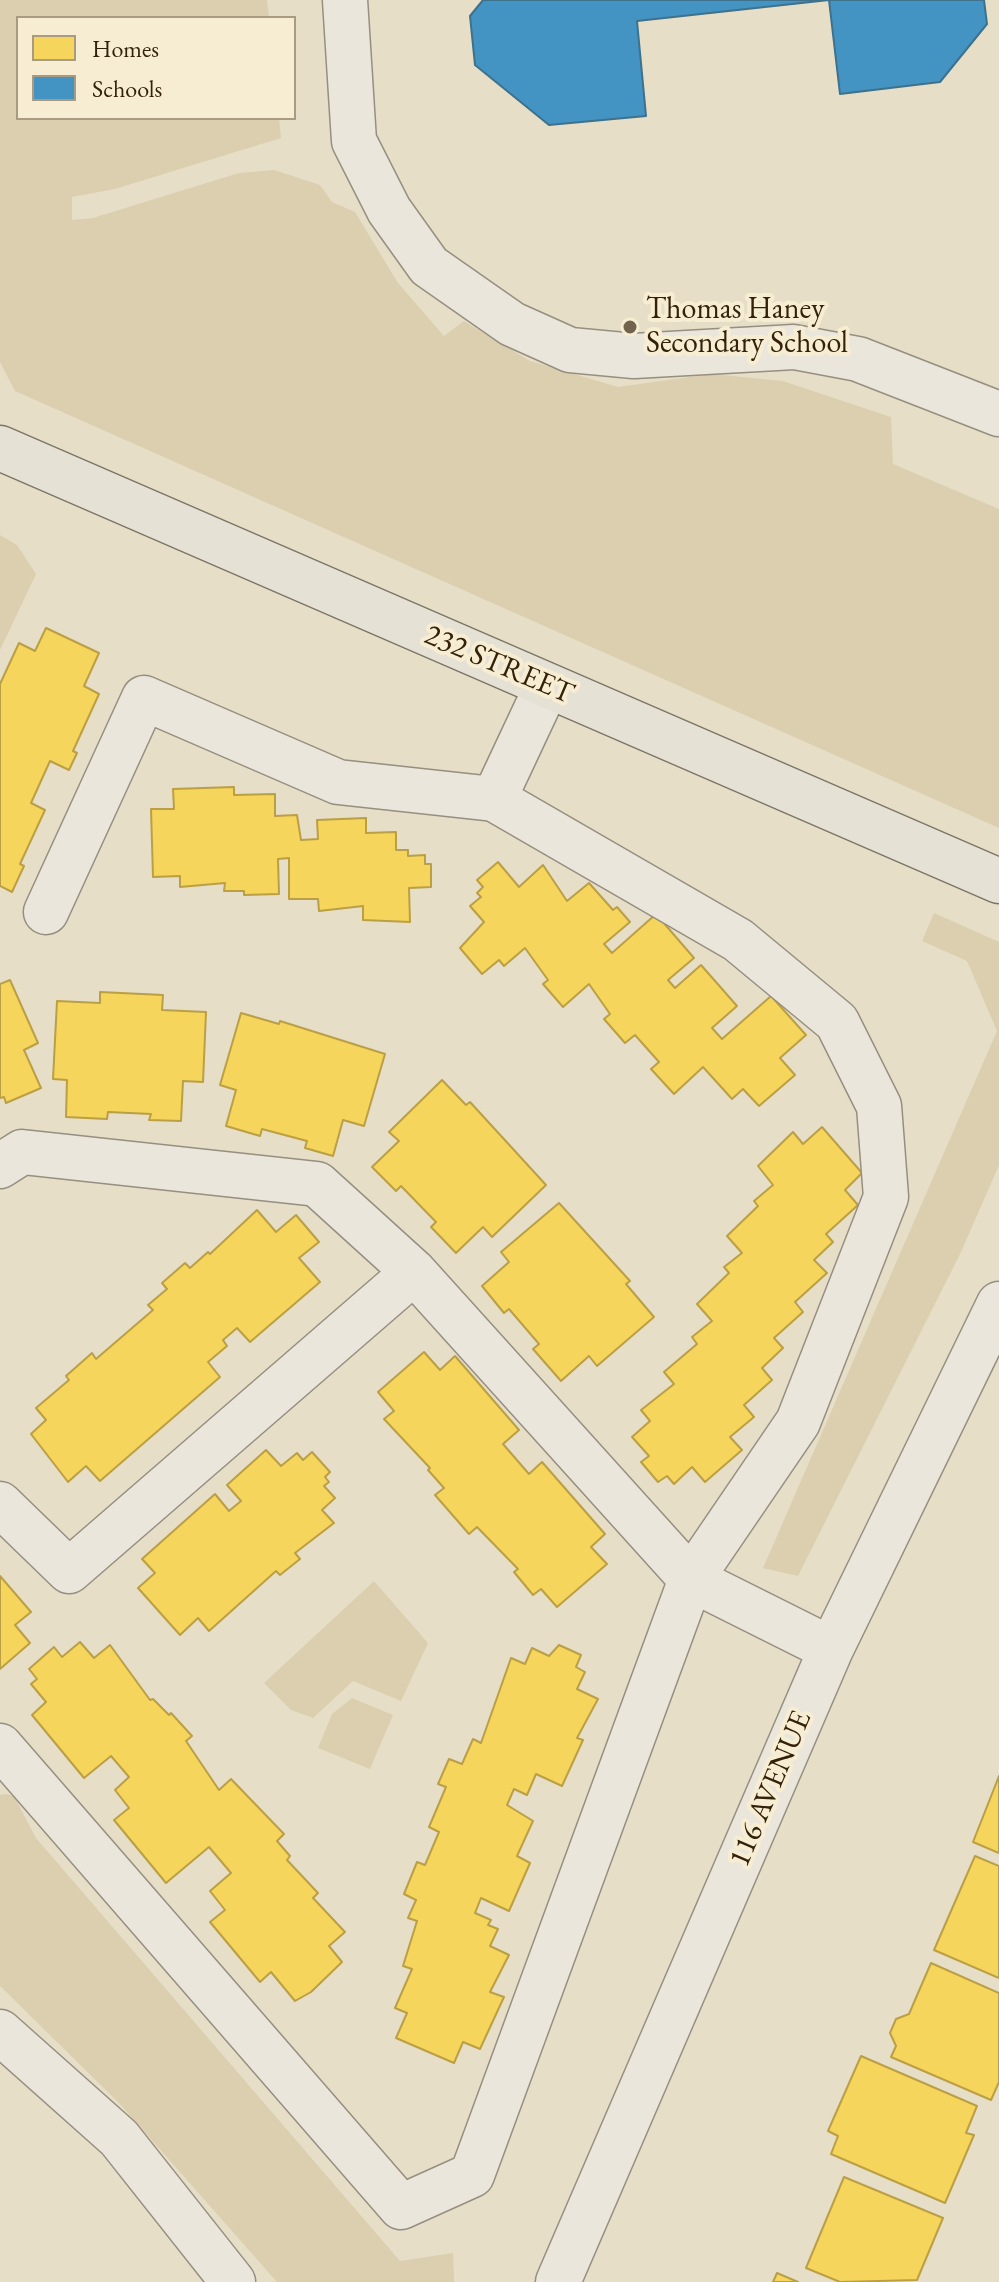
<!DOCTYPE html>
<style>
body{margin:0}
#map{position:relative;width:999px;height:2282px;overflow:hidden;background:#e6dec7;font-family:"EB Garamond",serif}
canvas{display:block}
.legend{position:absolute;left:16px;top:16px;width:280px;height:104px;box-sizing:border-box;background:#f7edd2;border:2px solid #a89b82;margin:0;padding:10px 14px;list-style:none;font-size:24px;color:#32210b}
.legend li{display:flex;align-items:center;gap:16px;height:40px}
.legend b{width:40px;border:2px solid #a89b82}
</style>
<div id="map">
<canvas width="999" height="2282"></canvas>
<ul class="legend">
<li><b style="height:22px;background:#f6d55c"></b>Homes</li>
<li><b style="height:22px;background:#4393c3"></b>Schools</li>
</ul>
</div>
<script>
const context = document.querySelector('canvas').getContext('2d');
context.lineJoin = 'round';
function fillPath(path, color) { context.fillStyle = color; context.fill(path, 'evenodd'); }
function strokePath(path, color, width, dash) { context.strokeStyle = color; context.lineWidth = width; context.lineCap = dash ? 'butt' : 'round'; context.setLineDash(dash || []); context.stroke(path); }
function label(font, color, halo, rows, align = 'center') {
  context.font = font + ' "EB Garamond",serif'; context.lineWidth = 8; context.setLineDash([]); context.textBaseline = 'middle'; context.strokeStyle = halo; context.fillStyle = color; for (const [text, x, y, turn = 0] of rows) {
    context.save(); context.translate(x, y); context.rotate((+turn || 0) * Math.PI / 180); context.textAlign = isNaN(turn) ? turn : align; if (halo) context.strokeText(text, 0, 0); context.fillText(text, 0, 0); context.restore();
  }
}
fillPath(new Path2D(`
 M0,0H267L269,18H18V118H279L281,138L115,189L72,197V220L93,218L239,173L274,170L320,185L332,202L355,212L398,283L444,336L464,321L530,361L618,387L711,374L783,381L891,417L893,464L999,509V828L15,391L0,362Z
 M0,535L17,545L36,574L0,650Z
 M934,913L999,942V1165L961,1252L798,1576L763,1568L997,1031L967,961L922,941Z
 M374,1581L428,1643L401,1701L353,1681L313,1718L291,1710L264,1683Z
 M352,1698L393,1715L370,1769L318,1748L332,1714Z
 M6,1794L14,1796L36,1838L400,2261L453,2253L454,2282H277L119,2103L0,1986V1795Z`), '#dbcfaf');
const homes = new Path2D(`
 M46,628L99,653L84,686L99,694L73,751L77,753L69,770L50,761L31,803L45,810L20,864L24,866L12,892L0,886V684L19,643L35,651Z
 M234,787V795L275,794V816L297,815L301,840L318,839L317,820L366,818V833L396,832V850H408V856L425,855V864H431V887L409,888L410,922L363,920V906L319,911L318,899H289V858L278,859L279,894L244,895V891H224L225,883L180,887V876L153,877L151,809H174L173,789Z
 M498,862L519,887L543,865L567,901L589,883L613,910L617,907L630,922L604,944L612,953L656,914L694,958L668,980L675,988L701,965L737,1006L712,1028L722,1039L771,996L806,1035L780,1058L795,1075L759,1106L743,1089L732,1099L703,1067L674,1094L651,1069L659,1062L635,1035L625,1043L604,1019L610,1014L589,984L563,1007L543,984L548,980L525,948L504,966L499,960L482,974L460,948L484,922L470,906L481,897L477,893L483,887L477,880Z
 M10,980L38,1043L24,1050L41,1088L6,1103L4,1097L0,1098V984Z
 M100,992L163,995L162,1010L206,1012L203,1082L183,1081L181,1121L149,1120L151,1114L108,1112L107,1119L66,1117L67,1080L53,1079L57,1001L100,1003Z
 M241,1013L279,1024L280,1021L385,1054L364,1126L343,1120L333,1156L305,1148L307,1141L262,1129L260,1136L226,1126L236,1090L220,1085Z
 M442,1080L466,1105L470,1102L546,1185L492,1237L483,1227L456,1253L431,1227L436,1222L401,1186L396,1191L372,1167L399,1141L389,1132Z
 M822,1127L862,1173L845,1190L858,1205L826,1234L833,1242L814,1260L827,1273L795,1302L803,1312L774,1338L783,1348L762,1368L772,1380L744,1405L754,1417L730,1437L742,1450L705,1482L692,1467L674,1484L667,1476L658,1482L641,1462L649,1456L632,1437L650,1421L641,1410L674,1384L664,1372L697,1344L692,1337L712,1321L697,1304L729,1273L724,1267L742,1253L727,1236L758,1206L754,1201L773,1185L758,1166L793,1132L803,1144Z
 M559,1203L630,1281L626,1284L654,1317L597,1366L589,1356L561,1381L533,1349L539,1344L509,1309L504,1313L482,1286L509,1262L501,1252Z
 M257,1210L276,1232L296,1215L319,1242L299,1258L320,1282L250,1342L237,1328L223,1340L227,1346L208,1362L220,1377L100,1481L86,1466L68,1482L31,1434L46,1420L36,1408L69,1380L66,1376L92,1353L96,1359L153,1310L148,1305L167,1289L162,1283L185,1263L190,1268L208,1252L210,1254Z
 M424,1352L440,1370L455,1356L519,1430L503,1444L529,1474L542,1462L605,1534L591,1547L607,1564L557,1607L541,1589L533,1595L514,1572L518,1569L477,1527L469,1534L435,1495L444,1488L428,1470L430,1468L384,1419L394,1411L378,1392Z
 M266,1450L281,1466L297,1453L303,1460L312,1452L330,1472L325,1477L329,1482L324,1486L335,1498L322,1510L334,1523L295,1553L300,1559L280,1575L276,1571L209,1631L198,1618L180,1635L138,1588L155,1573L142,1559L215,1494L229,1511L241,1501L227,1485Z
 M0,1576L31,1612L15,1625L30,1643L0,1669Z
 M80,1642L94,1658L110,1645L150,1700L153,1699L169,1715L171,1713L192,1736L186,1741L219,1790L231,1779L284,1834L277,1841L290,1856L287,1860L318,1893L313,1898L345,1932L329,1946L342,1962L311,1992L295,2001L271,1972L260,1982L210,1922L225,1910L210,1891L231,1873L209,1847L166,1883L114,1820L129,1808L115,1790L129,1777L111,1756L84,1778L32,1715L46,1702L31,1684L37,1679L29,1669L54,1647L62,1657Z
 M559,1645L581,1655L576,1667L585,1672L577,1689L598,1699L577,1738L583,1740L562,1786L536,1774L527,1795L514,1789L507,1805L533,1821L517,1856L530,1863L509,1911L481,1898L475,1913L491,1920L488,1925L498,1929L490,1946L509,1955L490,1992L504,1997L480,2049L463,2042L454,2063L396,2038L407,2013L395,2008L412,1969L403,1966L417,1921L408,1918L416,1900L404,1894L417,1862L425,1865L439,1832L429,1827L446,1787L438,1784L449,1759L462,1764L473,1739L481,1743L511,1658L525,1664L532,1648L549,1656Z
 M999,1776V1853L973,1842Z
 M975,1856L999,1866V1978L934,1950Z
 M931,1963L999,1993V2082L991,2100L891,2057L896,2046L890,2033L896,2019L909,2014Z
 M861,2056L977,2106L966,2133L974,2135L945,2203L831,2154L838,2136L828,2131Z
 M844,2177L943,2218L917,2280L840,2282L806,2268Z
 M777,2273L798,2282H773Z`);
fillPath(homes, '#f6d55c');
strokePath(homes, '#bb9f44', 2);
const schools = new Path2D(`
 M483,0H984L987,24L940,82L840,94L829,0L637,21L646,116L549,125L475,65L470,16Z`);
fillPath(schools, '#4393c3');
strokePath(schools, '#3e718c', 2);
const minor = new Path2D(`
 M345,0L354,141L389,210L429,266L512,324L570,350L634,356L794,347L858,359L999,414
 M494,799L547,686
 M0,1166L22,1152L317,1184L414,1272L691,1579L831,1649
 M0,1504L69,1571L414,1272
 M0,1746L401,2207L472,2175L691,1579L798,1422L886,1197L879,1106L837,1022L738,940L494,799L338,782L144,698L46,912
 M0,2032L119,2138L233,2282
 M558,2282L831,1649L999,1304`);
const major = new Path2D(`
 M0,448L999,881`);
strokePath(minor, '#968f80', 47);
strokePath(major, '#7c7567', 47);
strokePath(minor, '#eae6db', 44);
strokePath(major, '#e6e1d5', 44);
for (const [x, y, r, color] of [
 [630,327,8,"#71634d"]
]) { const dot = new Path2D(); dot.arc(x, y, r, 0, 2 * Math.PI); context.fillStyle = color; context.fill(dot); strokePath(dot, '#f7edd2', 3); }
label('30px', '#32210b', '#f7edd2', [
 ["Thomas Haney",646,310],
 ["Secondary School",646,344]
], 'left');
label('30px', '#32210b', '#f7edd2', [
 ["232 STREET",499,665,23],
 ["116 AVENUE",771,1789,-67]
]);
</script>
